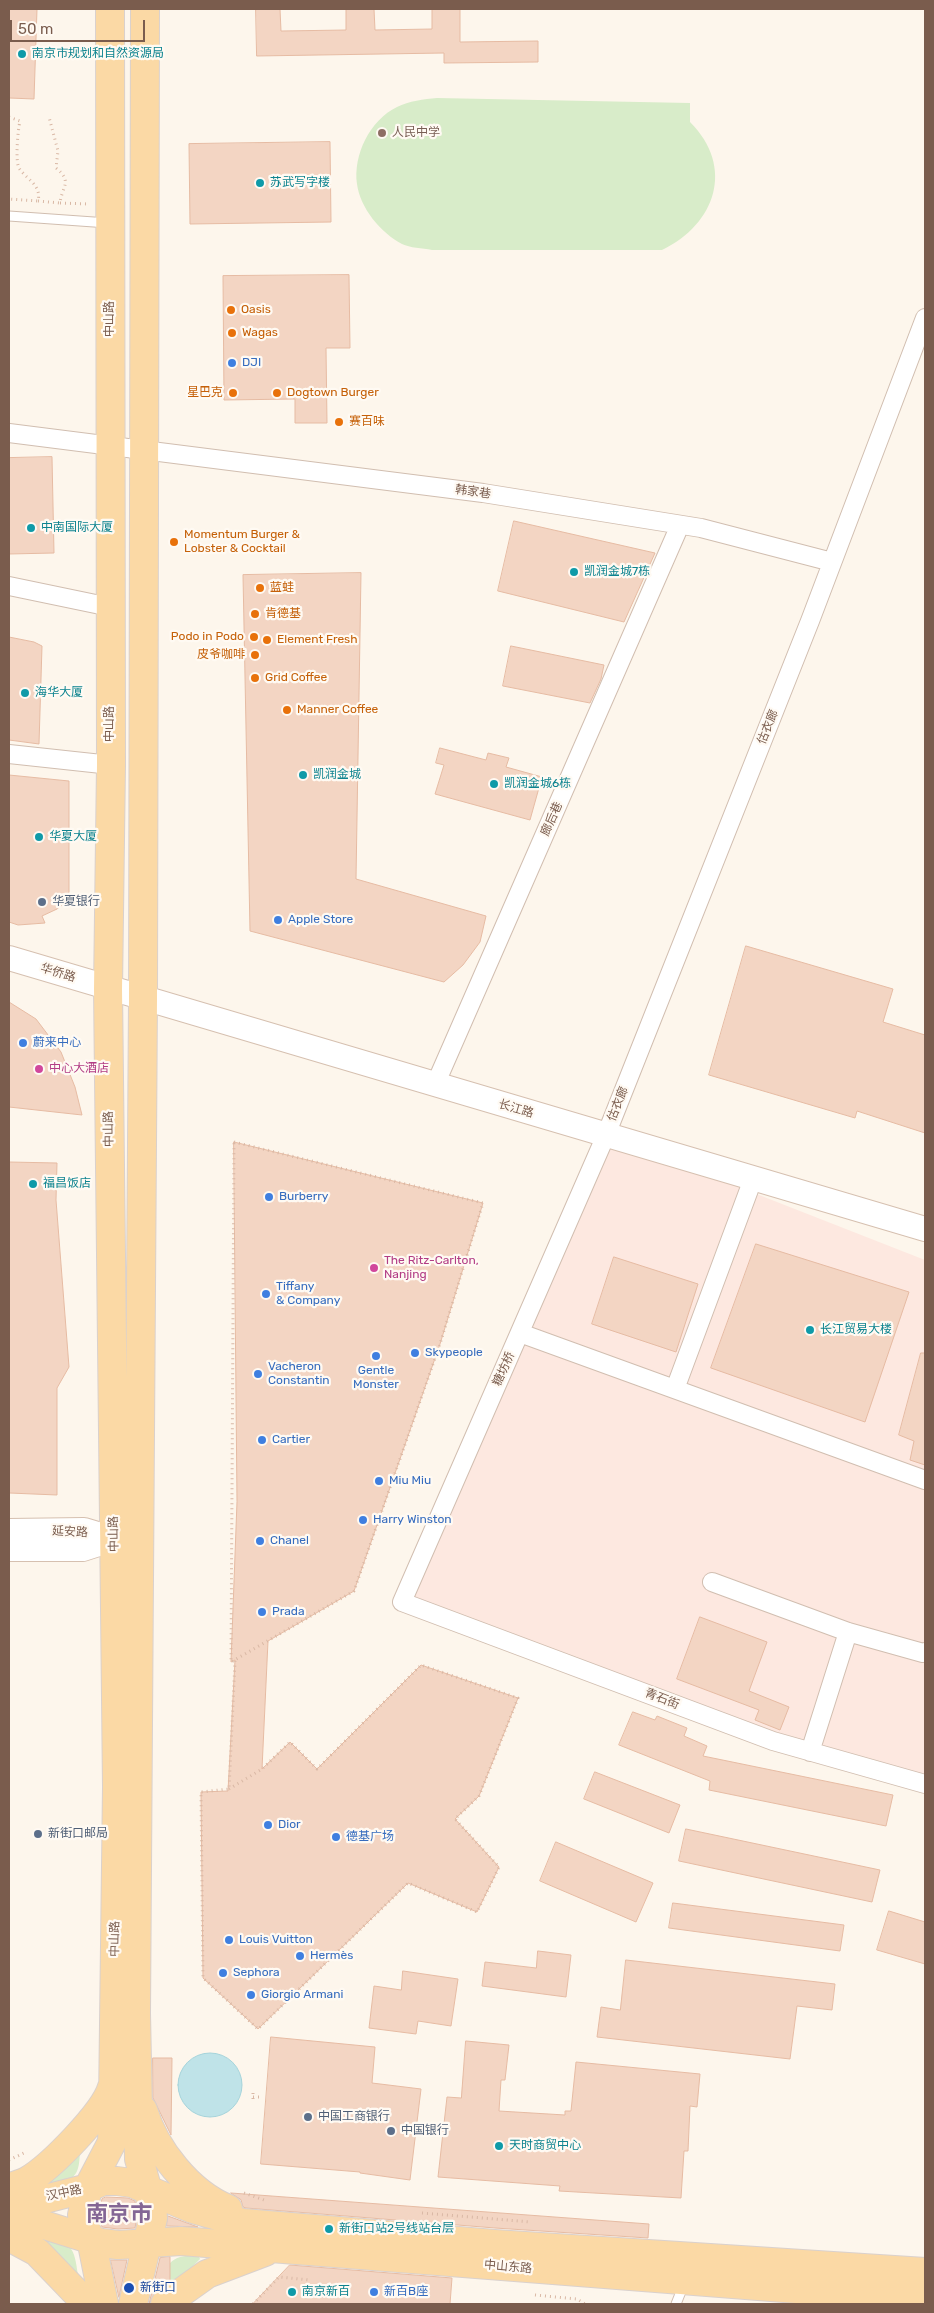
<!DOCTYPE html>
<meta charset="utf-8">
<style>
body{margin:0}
#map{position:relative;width:934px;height:2313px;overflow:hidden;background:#fdf6ec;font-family:Rubik,sans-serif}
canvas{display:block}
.frame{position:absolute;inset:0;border:10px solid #7a5c4d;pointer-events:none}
.scale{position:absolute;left:10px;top:20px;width:135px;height:22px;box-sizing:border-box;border:2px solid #7a5c4d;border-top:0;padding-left:6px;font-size:15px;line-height:18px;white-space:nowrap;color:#7a5c4d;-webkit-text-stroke:4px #fffaf3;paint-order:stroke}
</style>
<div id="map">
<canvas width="934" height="2313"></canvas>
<div class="frame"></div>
<div class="scale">50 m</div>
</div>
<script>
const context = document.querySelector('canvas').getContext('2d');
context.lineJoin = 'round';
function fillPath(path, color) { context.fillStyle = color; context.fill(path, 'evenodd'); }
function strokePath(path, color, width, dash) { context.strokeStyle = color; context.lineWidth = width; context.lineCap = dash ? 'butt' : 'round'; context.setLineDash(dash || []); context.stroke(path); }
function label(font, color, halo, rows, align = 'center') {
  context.font = font + ' Rubik,"Noto Sans SC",sans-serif'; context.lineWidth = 4.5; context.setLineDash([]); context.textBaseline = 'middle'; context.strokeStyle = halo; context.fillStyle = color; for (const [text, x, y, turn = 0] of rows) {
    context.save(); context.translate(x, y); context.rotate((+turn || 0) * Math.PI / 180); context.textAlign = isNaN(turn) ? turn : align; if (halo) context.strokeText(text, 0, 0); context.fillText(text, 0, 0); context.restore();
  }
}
fillPath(new Path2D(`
 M606,1135L925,1260V1784L773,1741L402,1602Z`), '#fde8e0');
fillPath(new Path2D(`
 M437,98L690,103V122C735,167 716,224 662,250H432C422,248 410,248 402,244C381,233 360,208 357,184C353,155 370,120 397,107C409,101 424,99 437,98Z
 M80,2151C79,2171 78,2179 58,2183C52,2184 47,2186 42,2184Z
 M42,2240C73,2241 74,2248 78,2275Z
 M198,2255L200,2259L184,2275L163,2290C166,2263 168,2256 198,2255Z`), '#d8ecc9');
const water = new Path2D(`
 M178 2085a32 32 0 1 1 64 0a32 32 0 1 1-64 0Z`);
fillPath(water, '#bfe3e8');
strokePath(water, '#a5d3da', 1);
const building = new Path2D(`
 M9,9H37L34,99L9,98Z
 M256,9H280L281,31L346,30V9H374L375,30L432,29V9H460V42L538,41V62L444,63V53L257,56Z
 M330,142L331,222L190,224L189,144Z
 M349,275L350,348H326L327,423H295V399L224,400L223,276Z
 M52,457L54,553L9,554V458Z
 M514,521L655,553L624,622L498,591Z
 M361,573L356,879L486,916L480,942L463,965L444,982L250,931L243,575Z
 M9,637L34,642L42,646L39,744L9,740Z
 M511,646L604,665L601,679L590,703L503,686Z
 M440,748L486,760L488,753L509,758L506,767L542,777L530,820L435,794L444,765L436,763Z
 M9,775L69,781V892L65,903L57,909L42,916L45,923L18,925L9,922Z
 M746,946L893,989L883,1022L925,1035V1133L857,1111L855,1118L709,1075Z
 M9,1002L36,1019L61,1052L75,1087L82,1115L9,1107Z
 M234,1142L483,1203L440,1344L354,1591L268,1641L262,1769L290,1742L317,1769L421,1665L518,1698L479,1796L455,1819L499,1867L477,1912L408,1883L258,2029L203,1978L201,1792L228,1791L235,1660L231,1662L237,1502Z
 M9,1162L57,1163L56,1200L69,1367L57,1388V1495L9,1493Z
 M756,1244L909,1292L865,1422L711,1368Z
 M614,1257L698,1284L676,1352L592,1324Z
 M921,1353H925V1465L910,1460L914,1441L899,1435Z
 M700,1617L767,1642L749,1691L789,1707L780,1730L755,1720L759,1710L677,1679Z
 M633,1712L655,1720L657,1716L687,1728L684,1736L707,1746L703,1756L893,1795L886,1826L709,1790L710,1781L619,1745Z
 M595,1772L680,1805L669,1833L584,1799Z
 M686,1829L880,1870L872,1902L679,1861Z
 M556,1842L653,1883L636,1922L540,1881Z
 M673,1903L844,1925L840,1951L669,1928Z
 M889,1911L925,1922V1964L877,1950Z
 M538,1951L571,1955L566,1997L482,1986L485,1962L536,1968Z
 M626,1960L835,1984L832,2010L797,2006L790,2059L597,2037L601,2007L620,2010Z
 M403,1971L458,1979L451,2026L418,2021L416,2034L369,2028L374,1986L401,1990Z
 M271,2037L375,2047L372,2083L421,2089L410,2180L360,2173V2172L261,2164Z
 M466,2041L509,2045L505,2080H501L499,2111L565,2115V2111H571L576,2062L700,2074L697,2107L690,2106L688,2151H684L681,2198L559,2191L560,2186L438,2177L447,2097L461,2098Z
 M153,2058H172L171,2135L153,2098Z
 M231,2193L649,2224L648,2238L495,2228L246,2208L243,2207L241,2200Z
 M106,2197L128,2198L135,2201L137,2217L135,2228L118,2229L102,2227L98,2215L102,2199Z
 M168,2216L187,2223L198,2227L167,2226Z
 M170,2257V2281L156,2292L149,2304L160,2258Z
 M111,2260H127L119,2297Z
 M290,2265L452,2278L450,2304H253Z`);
fillPath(building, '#f3d5c3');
strokePath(building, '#e6bba3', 1);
const lane = new Path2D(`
 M9,216L108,223
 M676,2304L684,2284`);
const street = new Path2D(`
 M925,318L810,621L606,1135L402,1602L773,1741L925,1784
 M9,433L483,493L701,528L832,562
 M9,586L110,607
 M9,754L111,765
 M435,1085L680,525
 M520,1333L925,1480
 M675,1389L753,1179
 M712,1582L848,1632L923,1653L925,1652
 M810,1752L848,1632`);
const secondary = new Path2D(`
 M9,958L925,1229
 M9,1531L84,1530L114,1539
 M9,1549H83L114,1539`);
const primary = new Path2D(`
 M143,2110C155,2150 189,2193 228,2209
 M9,2188C15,2185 21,2184 27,2181C51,2167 105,2112 112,2087
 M9,2198L45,2199L88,2188L103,2181H117L132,2183L193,2209L243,2223L494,2244L925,2272
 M9,2223L41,2224L102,2243L118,2245L181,2241L925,2299
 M9,2237L37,2252L87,2304
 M104,2304L91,2239L84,2226L82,2215L88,2188L112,2142L113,2103L117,1787L108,989L111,765L110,9
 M133,2304L153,2218L152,2205L139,2159L136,2013L143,999L145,9
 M165,2304L207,2274L265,2252`);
strokePath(lane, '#d1beb0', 11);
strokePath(street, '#d1beb0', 20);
strokePath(secondary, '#d6c0b0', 26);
strokePath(primary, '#dad1cd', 30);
strokePath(new Path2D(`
 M9,117L20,121C18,129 15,161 19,168C26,179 42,185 38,201L9,199
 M38,201L60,203C62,186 73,182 56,168L58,151L49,117
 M60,203L89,204
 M234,1142L483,1203L440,1344L354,1591L231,1662Z
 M229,1789L262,1769L290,1742L317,1769L421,1665L518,1698L479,1796L455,1819L499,1867L477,1912L408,1883L258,2029L203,1978L201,1792L229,1789L235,1661
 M253,2093V2101
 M253,2097H263
 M9,2160L24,2153
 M244,2193L267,2201
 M422,2213L531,2222
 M535,2295L577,2299L585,2304
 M253,2304L279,2277L309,2280`), '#d9b8a5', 3, [1, 4]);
strokePath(lane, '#fff', 9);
strokePath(street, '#fff', 18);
strokePath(secondary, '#fff', 24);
strokePath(primary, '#fbd9a5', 28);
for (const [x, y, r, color] of [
 [22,54,5,"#0f9aa8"],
 [382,133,5,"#8d6e63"],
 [260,183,5,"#0f9aa8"],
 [231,310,5,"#e8710a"],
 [232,333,5,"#e8710a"],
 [232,363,5,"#3f7fe0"],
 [233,393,5,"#e8710a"],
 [277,393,5,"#e8710a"],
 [339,422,5,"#e8710a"],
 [31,528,5,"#0f9aa8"],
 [174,542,5,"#e8710a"],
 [574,572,5,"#0f9aa8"],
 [260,588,5,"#e8710a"],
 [255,614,5,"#e8710a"],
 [254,637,5,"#e8710a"],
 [267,640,5,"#e8710a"],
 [255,655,5,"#e8710a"],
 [255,678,5,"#e8710a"],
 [25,693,5,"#0f9aa8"],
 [287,710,5,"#e8710a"],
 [303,775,5,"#0f9aa8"],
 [494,784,5,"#0f9aa8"],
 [39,837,5,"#0f9aa8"],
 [42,902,5,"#5c6f8a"],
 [278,920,5,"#3f7fe0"],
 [23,1043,5,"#3f7fe0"],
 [39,1069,5,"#d1479c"],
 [33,1184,5,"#0f9aa8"],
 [269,1197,5,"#3f7fe0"],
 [374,1268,5,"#d1479c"],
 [266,1294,5,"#3f7fe0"],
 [810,1330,5,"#0f9aa8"],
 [415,1353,5,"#3f7fe0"],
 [376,1356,5,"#3f7fe0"],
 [258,1374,5,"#3f7fe0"],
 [262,1440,5,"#3f7fe0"],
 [379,1481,5,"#3f7fe0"],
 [363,1520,5,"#3f7fe0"],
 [260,1541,5,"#3f7fe0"],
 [262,1612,5,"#3f7fe0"],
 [268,1825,5,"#3f7fe0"],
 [38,1834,5,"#5c6f8a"],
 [336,1837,5,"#3f7fe0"],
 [229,1940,5,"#3f7fe0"],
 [300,1956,5,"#3f7fe0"],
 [223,1973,5,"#3f7fe0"],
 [251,1995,5,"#3f7fe0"],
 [308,2117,5,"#5c6f8a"],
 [391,2131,5,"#5c6f8a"],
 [499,2146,5,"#0f9aa8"],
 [329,2229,5,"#0f9aa8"],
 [129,2288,6,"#1a4fb4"],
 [292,2292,5,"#0f9aa8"],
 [374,2292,5,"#3f7fe0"]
]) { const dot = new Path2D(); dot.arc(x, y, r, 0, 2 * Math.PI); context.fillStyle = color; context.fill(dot); strokePath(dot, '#fffaf3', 2); }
label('12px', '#0d838f', '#fffaf3', [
 ["南京市规划和自然资源局",32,54],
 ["苏武写字楼",270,183],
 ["中南国际大厦",41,528],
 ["凯润金城7栋",584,572],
 ["海华大厦",35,693],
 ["凯润金城",313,775],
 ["凯润金城6栋",504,784],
 ["华夏大厦",49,837],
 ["福昌饭店",43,1184],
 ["长江贸易大楼",820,1330],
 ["天时商贸中心",509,2146],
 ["新街口站2号线站台层",339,2229],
 ["南京新百",302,2292]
], 'left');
label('12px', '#785e54', '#fffaf3', [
 ["人民中学",392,133]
], 'left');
label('12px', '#c56008', '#fffaf3', [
 ["Oasis",241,310],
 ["Wagas",242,333],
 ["星巴克",223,393,"right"],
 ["Dogtown Burger",287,393],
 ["赛百味",349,422],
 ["Momentum Burger &",184,535],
 ["Lobster & Cocktail",184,549],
 ["蓝蛙",270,588],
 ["肯德基",265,614],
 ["Podo in Podo",244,637,"right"],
 ["Element Fresh",277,640],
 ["皮爷咖啡",245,655,"right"],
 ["Grid Coffee",265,678],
 ["Manner Coffee",297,710]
], 'left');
label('12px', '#7a5c4d', '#fffaf3', [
 ["中山路",110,319,-90],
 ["韩家巷",473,492,8],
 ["中山路",110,724,-90],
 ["估衣廊",768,727,-68],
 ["廊后巷",552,819,-66],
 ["华侨路",58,973,17],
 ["估衣廊",618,1104,-68],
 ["长江路",516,1109,16],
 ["中山路",109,1129,-91],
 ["糖坊桥",504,1369,-66],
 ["延安路",70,1532,3],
 ["中山路",114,1534,-91],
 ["青石街",662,1699,21],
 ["中山路",115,1939,-89],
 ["汉中路",64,2193,-12],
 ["中山东路",508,2267,5]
]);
label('12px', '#366cbe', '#fffaf3', [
 ["DJI",242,363],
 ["Apple Store",288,920],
 ["蔚来中心",33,1043],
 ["Burberry",279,1197],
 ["Tiffany",276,1287],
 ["& Company",276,1301],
 ["Skypeople",425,1353],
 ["Vacheron",268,1367],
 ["Constantin",268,1381],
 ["Gentle",376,1371,"center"],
 ["Monster",376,1385,"center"],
 ["Cartier",272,1440],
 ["Miu Miu",389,1481],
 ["Harry Winston",373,1520],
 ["Chanel",270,1541],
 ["Prada",272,1612],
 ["Dior",278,1825],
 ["德基广场",346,1837],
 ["Louis Vuitton",239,1940],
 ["Hermès",310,1956],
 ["Sephora",233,1973],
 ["Giorgio Armani",261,1995],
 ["新百B座",384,2292]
], 'left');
label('12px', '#4e5e75', '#fffaf3', [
 ["华夏银行",52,902],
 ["新街口邮局",48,1834],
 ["中国工商银行",318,2117],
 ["中国银行",401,2131]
], 'left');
label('12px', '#b23c85', '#fffaf3', [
 ["中心大酒店",49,1069],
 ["The Ritz-Carlton,",384,1261],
 ["Nanjing",384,1275]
], 'left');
label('12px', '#164399', '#fffaf3', [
 ["新街口",140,2288]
], 'left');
label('bold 22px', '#846695', '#fffaf3', [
 ["南京市",119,2215]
]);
</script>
